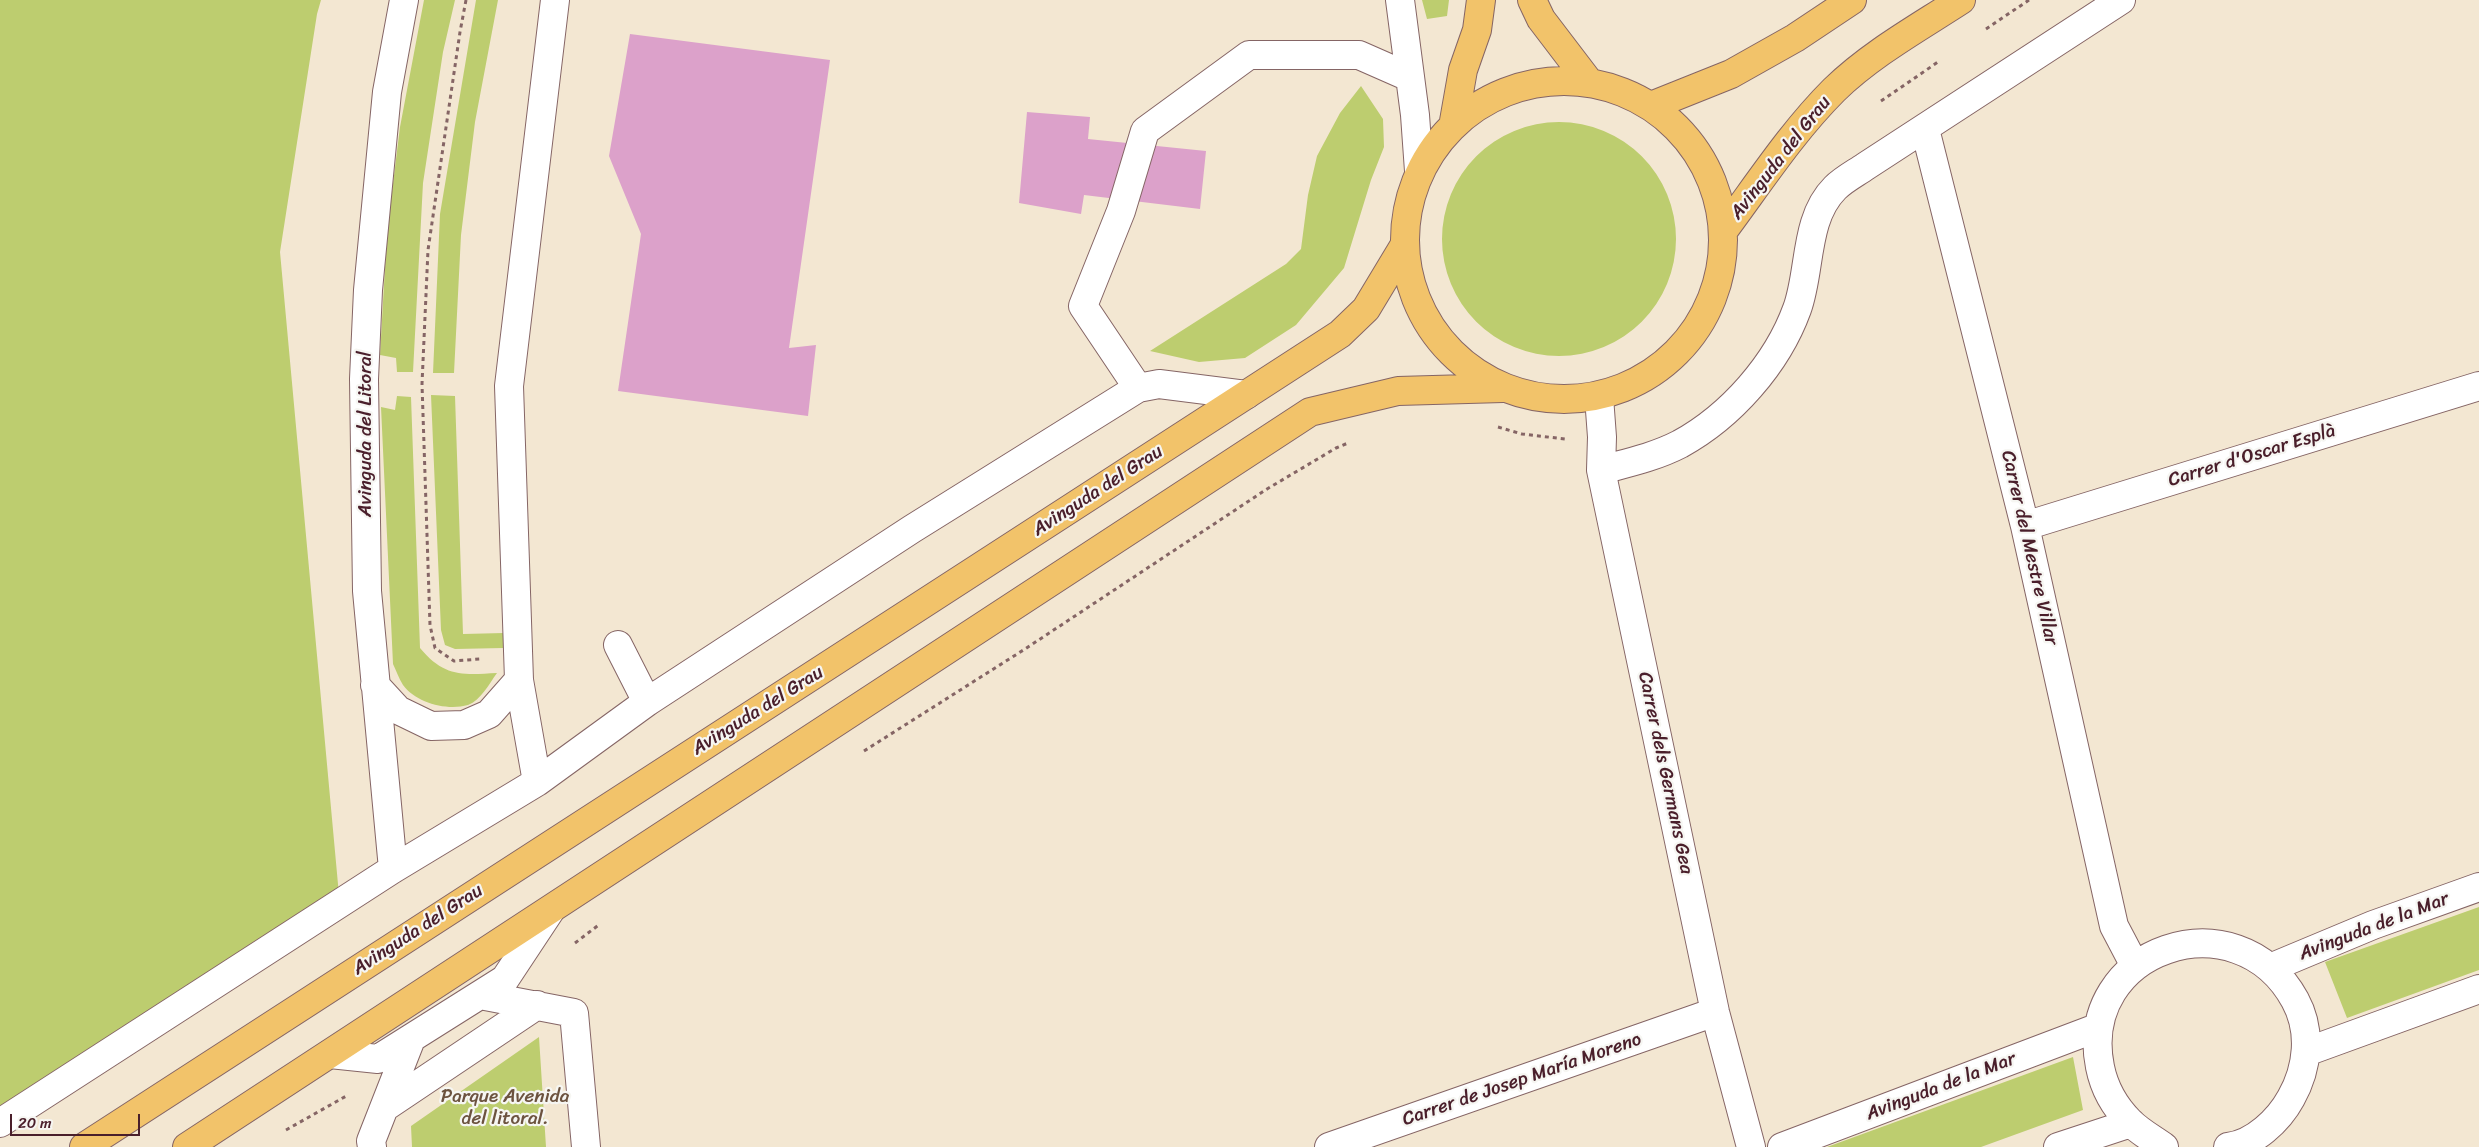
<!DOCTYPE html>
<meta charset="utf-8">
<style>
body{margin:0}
#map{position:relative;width:2479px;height:1147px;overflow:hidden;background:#f3e7d2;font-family:Sriracha,sans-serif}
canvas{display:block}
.scale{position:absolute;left:10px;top:1114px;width:130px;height:22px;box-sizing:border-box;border:2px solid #4a1f2b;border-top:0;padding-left:6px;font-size:15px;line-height:18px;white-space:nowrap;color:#4a1f2b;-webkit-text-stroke:4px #f6f6f2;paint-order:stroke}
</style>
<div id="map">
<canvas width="2479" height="1147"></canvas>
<div class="scale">20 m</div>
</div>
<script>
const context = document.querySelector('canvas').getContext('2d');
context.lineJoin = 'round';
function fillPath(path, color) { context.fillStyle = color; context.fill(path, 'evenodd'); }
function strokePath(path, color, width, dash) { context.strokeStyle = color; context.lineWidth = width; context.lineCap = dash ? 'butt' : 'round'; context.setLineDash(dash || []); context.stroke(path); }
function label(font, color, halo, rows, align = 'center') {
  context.font = font + ' Sriracha,sans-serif'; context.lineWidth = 4.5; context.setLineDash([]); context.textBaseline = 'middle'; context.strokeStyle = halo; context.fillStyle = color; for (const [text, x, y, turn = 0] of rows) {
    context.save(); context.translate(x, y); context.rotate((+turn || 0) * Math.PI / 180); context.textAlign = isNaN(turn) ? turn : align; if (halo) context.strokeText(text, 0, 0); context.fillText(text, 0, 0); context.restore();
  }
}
fillPath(new Path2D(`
 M0,0H321L317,14L280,252L340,906L0,1117Z
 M424,0H455L443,52L423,183L413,372H397L396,358L380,355L387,232L400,127Z
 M476,0H498L475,122L461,235L454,373H433L440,214Z
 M1422,0H1449L1447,16L1427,19Z
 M1361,86L1383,119L1384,147L1371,180L1344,268L1296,325L1245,358L1199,362L1150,351L1286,264L1301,249L1308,195L1317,156L1340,113Z
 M1442 239a117 117 0 1 1 234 0a117 117 0 1 1-234 0Z
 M431,395L455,396L463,634L504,633L503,648L455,649L445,645L441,630Z
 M397,396L411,397L420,648C444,677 462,675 497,673C489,684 481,700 468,705C447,711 416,703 403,685C399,679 396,670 393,664L381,407L395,410Z
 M2479,907V970L2347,1018L2325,962Z
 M539,1037L546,1147H412L411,1126Z
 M2073,1057L2083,1110L1981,1147H1827Z`), '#bdcd6f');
fillPath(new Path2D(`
 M630,34L830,60L789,348L816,345L808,416L618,391L641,234L609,156Z
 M1027,112L1090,117L1088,139L1206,151L1200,209L1084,195L1081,214L1019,203Z`), '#dca1ca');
const minor = new Path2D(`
 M1400,0L1415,115L1419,171
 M1925,129L2025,526L2114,926L2135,966
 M1138,388L1083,306L1121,211L1145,131L1249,55H1359L1409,77
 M1599,397L1602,437L1601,470L1715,1012L1751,1147
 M1601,470C1627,463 1655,457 1680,444C1731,416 1777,364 1797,309C1811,271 1804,219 1835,188C1844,179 1856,173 1866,166L2121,0
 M2025,526L2479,386
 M618,645L647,702
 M375,685L398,710L431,726L464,725L489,714L519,680
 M537,782L519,680L509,386L555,0
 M393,869L367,591L364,379L368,290L387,92L404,0
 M2270,968L2373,925L2479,887
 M480,995L574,1013L586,1147
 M2306,1052L2479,989
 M330,1054L378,1059L505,979L550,911
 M385,1107L537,1005
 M0,1123L393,869L537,782L647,702L912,529L1138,388L1159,384L1246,395
 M372,1147L371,1141L411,1039
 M1329,1147L1715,1012
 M1782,1147L2099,1027
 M2058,1147L2131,1123
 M2164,1147C2153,1139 2140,1132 2130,1122C2115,1107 2104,1087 2100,1067C2076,949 2237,894 2295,1000C2312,1031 2308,1068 2291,1098C2279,1120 2254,1144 2228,1147`);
const major = new Path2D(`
 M1532,0L1541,19L1589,82
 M1405 240a159 159 0 1 1 318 0a159 159 0 1 1-318 0Z
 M1651,106L1731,74L1795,38L1852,0
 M1454,121L1463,70L1477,30L1481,0
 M1724,230C1759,183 1792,132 1834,90C1871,54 1918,28 1961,0
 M84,1147L1340,334L1366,309L1404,246
 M187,1147L1310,412L1398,391L1503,388`);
strokePath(minor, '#856565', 30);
strokePath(major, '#856565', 30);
strokePath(new Path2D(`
 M466,0L460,32L428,250L422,384L430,625L435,648L454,661L480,659
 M1986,29L2029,0
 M1881,101L1938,62
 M1498,427L1522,434L1565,439
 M864,751L1025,649L1267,489L1336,448L1348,443
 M575,943L600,924
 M286,1130L348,1095`), '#856565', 3, [4, 4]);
strokePath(minor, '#fff', 28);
strokePath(major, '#f2c36a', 28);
label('19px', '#4a1f2b', '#f6f6f2', [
 ["Avinguda del Grau",1781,158,-52],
 ["Avinguda del Litoral",366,434,-90],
 ["Carrer d'Oscar Esplà",2252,456,-17],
 ["Avinguda del Grau",1098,491,-33],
 ["Carrer del Mestre Villar",2029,548,77],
 ["Avinguda del Grau",758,711,-32],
 ["Carrer dels Germans Gea",1665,773,78],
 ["Avinguda de la Mar",2374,927,-21],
 ["Avinguda del Grau",418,930,-33],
 ["Carrer de Josep María Moreno",1522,1080,-19],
 ["Avinguda de la Mar",1941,1087,-21]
]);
label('19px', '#6c533f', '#f6f6f2', [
 ["Parque Avenida",505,1097],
 ["del litoral.",505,1119]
]);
</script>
